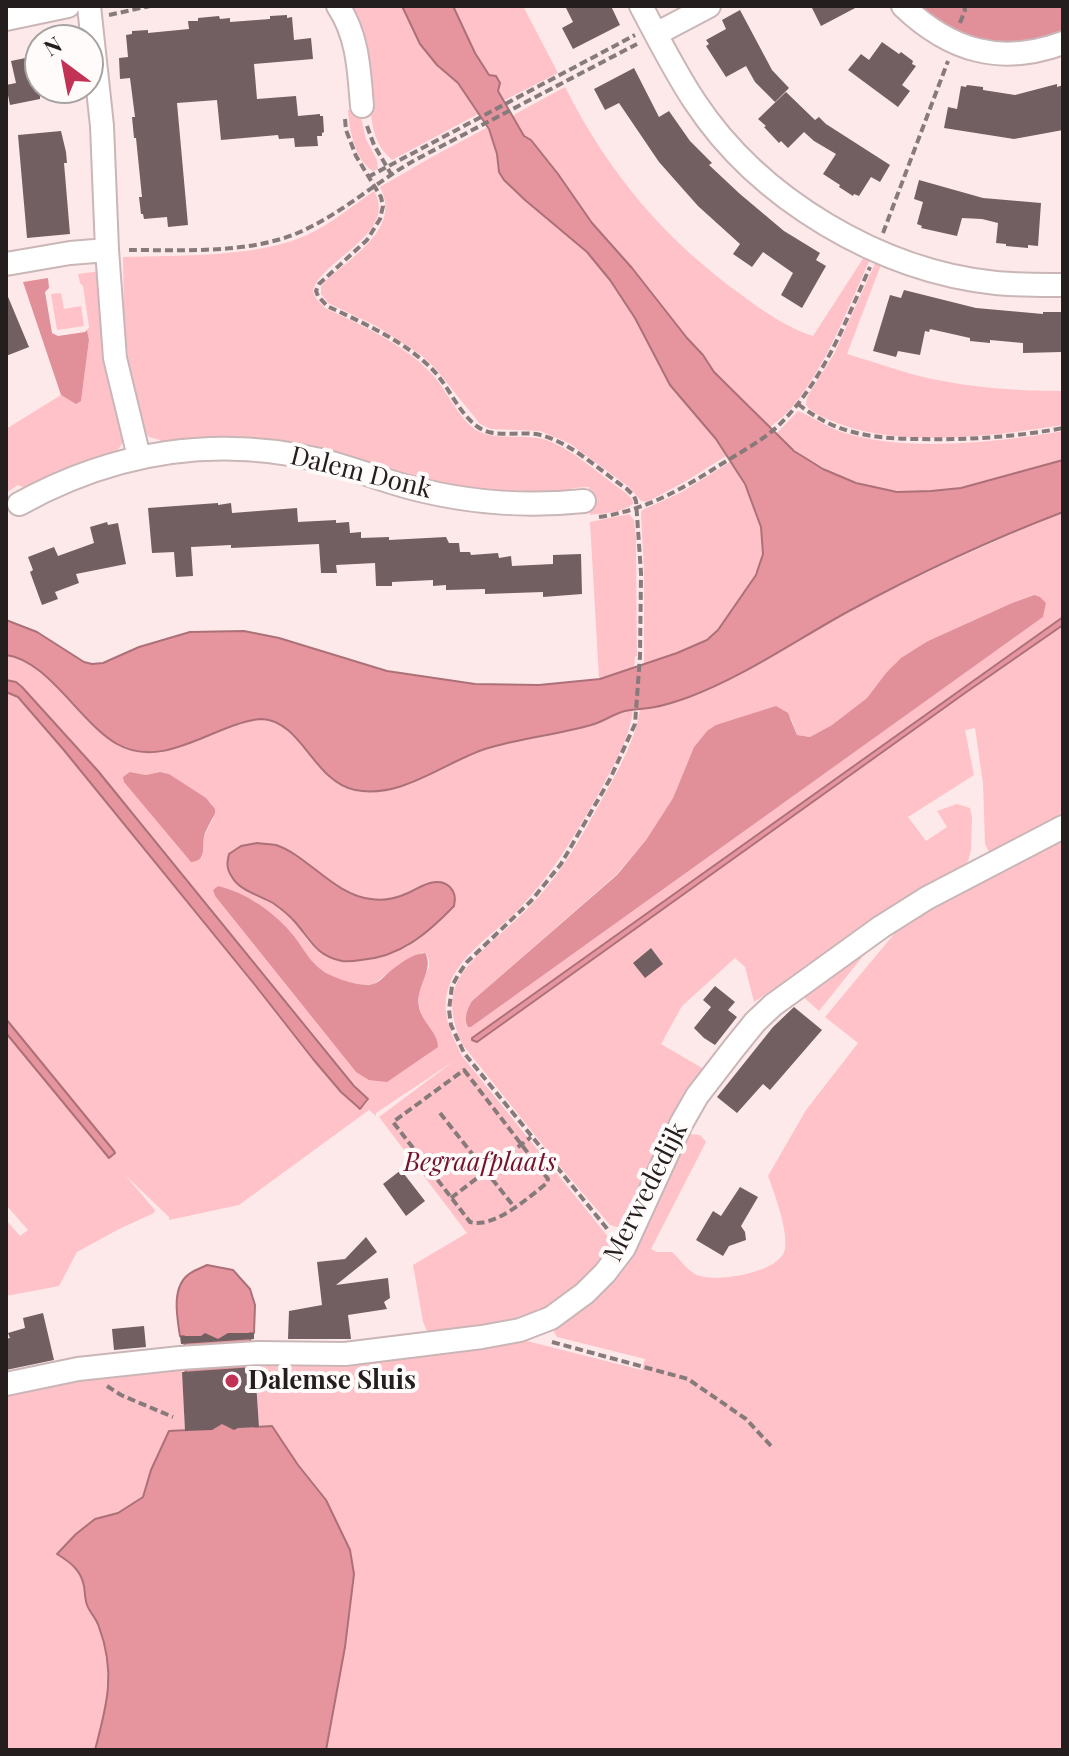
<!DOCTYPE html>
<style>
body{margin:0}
#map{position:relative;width:1069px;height:1756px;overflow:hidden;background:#fee9ea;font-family:"Playfair Display",serif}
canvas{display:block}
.frame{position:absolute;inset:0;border:8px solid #251e1f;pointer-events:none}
.north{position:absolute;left:24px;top:24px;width:80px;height:80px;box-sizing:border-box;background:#fffbfb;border:2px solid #a8a3a3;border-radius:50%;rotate:328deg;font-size:22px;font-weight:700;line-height:32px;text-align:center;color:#251e1f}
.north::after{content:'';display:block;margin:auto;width:28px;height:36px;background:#c23254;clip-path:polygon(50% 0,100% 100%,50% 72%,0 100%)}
</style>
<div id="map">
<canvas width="1069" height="1756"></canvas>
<div class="frame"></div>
<div class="north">N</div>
</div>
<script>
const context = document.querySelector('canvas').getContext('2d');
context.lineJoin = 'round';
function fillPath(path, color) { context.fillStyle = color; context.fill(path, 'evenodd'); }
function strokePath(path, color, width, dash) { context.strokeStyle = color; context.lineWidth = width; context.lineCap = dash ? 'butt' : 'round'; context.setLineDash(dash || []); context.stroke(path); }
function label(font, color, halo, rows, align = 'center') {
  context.font = font + ' "Playfair Display",serif'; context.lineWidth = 8; context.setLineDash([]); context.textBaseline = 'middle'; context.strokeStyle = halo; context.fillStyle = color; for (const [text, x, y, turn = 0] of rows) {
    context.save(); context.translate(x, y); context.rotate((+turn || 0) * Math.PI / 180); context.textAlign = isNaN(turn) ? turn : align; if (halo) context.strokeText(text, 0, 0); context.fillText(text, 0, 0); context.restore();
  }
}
fillPath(new Path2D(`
 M347,6H402L420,44L437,65L458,83L480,113L392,160C365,137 373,103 367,72C363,50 354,28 347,6Z
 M453,6H523L558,73L503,101L498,91L500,83L496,76L489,75L475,53Z
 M565,87C609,174 665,240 743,296C764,312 788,328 813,336L866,254L871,257C849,305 815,398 770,427L714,372L703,355L687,338L632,268L592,223L558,174L531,140L524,136L512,117L517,113Z
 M359,109L366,139L377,160L378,169L373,171C355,161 349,129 348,110Z
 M488,127L504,180L525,200L587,252L610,280L635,318L670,385L716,439L726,456L688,480L647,502L641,501L629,487L569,443L540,431L491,429L480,424L435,368L421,355L376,326L328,303L321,294V286C346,259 403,231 380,187L430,158Z
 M374,191C399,234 320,260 313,291L315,297L325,308C361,325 402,343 430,372C447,389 456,416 476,430C495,442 527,432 549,441C575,451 601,476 625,492L633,500V504C621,513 604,513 590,515L589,487L573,488L567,495L504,494L161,445L160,440L149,437L145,432L129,363L124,325L123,257C178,255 256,258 307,235C331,224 352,206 374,191Z
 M877,259L882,262L847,354C875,362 903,373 932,379C975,388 1019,391 1063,391V425C994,436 897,449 832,421C822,417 812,413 806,405L807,397L834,354Z
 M100,271L108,376L123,434V442L116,453L27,489L18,485L6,493V429L61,395L76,403L81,400L89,340L87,330L89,327L83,286L80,283L78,274Z
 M61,293L64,309L81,306L84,326L57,330L51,294Z
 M798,411C813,417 826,427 842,432C905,453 999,442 1063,431V460C1030,469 996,481 962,488C893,501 827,482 776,434Z
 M730,462C747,488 766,521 762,553C760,573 746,592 735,608C727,619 719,633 707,640C690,650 663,658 644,664V573L641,514L642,510L680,493Z
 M1063,512V617L472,1038L477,1042L965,693L1063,625V817L993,853L988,850L985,844L983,784L975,728L965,730L974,775L908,817L926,841L947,827L937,811L957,804L970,808L972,817L971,850L968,861L961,870L909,900L754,1002L745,967L735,958L682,1006L661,1044L702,1068L623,1224L620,1228L610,1225L562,1169L462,1044C454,1025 448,1005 456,985C466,959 511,927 531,905C561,874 582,836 602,799C618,771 635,741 640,709C715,700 787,643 853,609C922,573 992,542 1063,512ZM1033,595L1046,603L1043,617L471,1027L472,1001L616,875L646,840L673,798L694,747L707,731L791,718L797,735L810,737L832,725L867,698L886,673L928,641L1012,603Z
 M629,514L634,520L636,538L637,656L635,657L634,667L599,679L590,522Z
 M6,655C10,655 14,655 18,656C40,664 76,708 94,725C103,733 112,743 123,747C166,761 194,738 233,726C242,723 253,719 263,720C304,723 314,783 356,791C400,798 437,767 476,753C512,739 550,735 588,726C603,722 617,713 633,710C630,737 614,765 601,789C576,834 551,877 514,914C492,935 459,956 449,986C440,1012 451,1033 462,1056L609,1238L610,1249L607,1256L569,1296L527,1318L437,1336L427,1331L423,1322L413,1265L467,1233L379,1117L454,1061L376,1113V1116L369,1110L239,1205L169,1220V1217L125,1175L155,1210L154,1213L119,1229L77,1252L59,1286L6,1296V1220L20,1236L28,1230L6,1205V1033L109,1158L114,1151L6,1019V692L18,697L63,749L255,985L313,1059L341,1092L358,1107L364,1106L368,1101L127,805L23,687L16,682L6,680ZM130,772L146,775L160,772L169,774L211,803L213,819L203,838L202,858ZM295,856C321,875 354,905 389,898C404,896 416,888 430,883L454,906L418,940L403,949L344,962L320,952L308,941L295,922L272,903ZM218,886L255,902L312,964L335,978L358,985L374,984L403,961L423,952C427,956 429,957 429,963C430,970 424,974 422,980C417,993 418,1006 423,1019L356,1072L215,896L213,890Z
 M1063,836V1750H326L345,1647L354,1574L350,1551L326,1500L298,1465L273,1427H259L255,1365L346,1362L515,1338L642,1370L645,1359L557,1337L553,1330L554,1324L589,1299L686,1136L690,1134L700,1135L706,1142L651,1249L657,1252H672C679,1258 686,1269 695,1274C713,1284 781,1273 785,1249C788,1230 775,1195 768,1176L806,1110L858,1043L825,1017L899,928L900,925Z
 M871,946L819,1011L800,994Z
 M182,1367L185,1431H169L151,1470L143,1496L118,1513L95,1519L74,1565L83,1581L86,1604L98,1623L108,1654L109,1678L107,1704L95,1750H6V1394L141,1369Z`), '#ffc2c8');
fillPath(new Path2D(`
 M918,6H1063V36L999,46L957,33L929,17Z
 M48,278L49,288L45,292L52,333L58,336L85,332L87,330L89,340L81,401L76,404L61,395L23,282Z
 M1034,595L1040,597L1046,603L1043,617L471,1027H468C463,1018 468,1008 472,1001L617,875L646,840L673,798L694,747L707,731L716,725L776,706L788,713L797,735L810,737L832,725L867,698L886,673L901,658L928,641L1012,603Z
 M130,772L146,775L160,772L169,774L206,798L215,809V813C212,820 208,826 205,833C200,846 209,860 191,862L124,782L123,777Z
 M218,886C243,892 268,908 286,927C311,954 307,970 349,982C356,984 366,986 373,984C378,983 384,977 388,973C399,964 411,954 425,953C435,970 415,985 419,1007C422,1023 438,1032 438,1047L387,1082L369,1080L356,1072L215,896L213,890Z`), '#e18f99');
const water = new Path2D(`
 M402,6H453L475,53L489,75L496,76L500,83L498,91L524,136L531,140L558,174L592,223L632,268L687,338L703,355L714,372L794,451L823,469L856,483L897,492L931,491L961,488L1063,460V512C990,540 917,574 849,611C796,640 745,676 689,697C678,701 666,705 655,707C645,709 634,709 625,711C613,714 603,722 591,725C556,735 520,738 485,749C443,763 402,799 355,790C314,782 302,721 262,719C254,719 245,722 238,724C200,736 157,767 117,744C80,723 48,660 6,655V620L37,632L84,662L92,664L103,663L139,647L190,632L244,631L279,638L387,671L475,684L539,685L600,679L677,653L707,640L718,630L756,575L763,554L761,527L745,484L716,439L670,385L635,318L610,280L587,252L525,200L504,180L499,172L497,154L489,129L458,83L437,65L420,44Z
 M1063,617V625L965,693L477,1042L472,1040V1038Z
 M6,680L16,682L22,687L98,771L354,1086L368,1099L360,1109L358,1107L341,1092L313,1059L255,985L63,749L18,697L6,692Z
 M257,843C263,844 270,844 276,845C307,855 334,895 371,899C383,901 397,898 408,893C415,890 422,885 430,883C447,879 458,890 454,906C427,934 400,957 361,960C355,961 348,962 342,961C317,956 311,941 296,923C290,916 280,908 273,903C259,895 240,891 232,877C226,868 227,863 229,854L241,846Z
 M6,1019L114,1151L115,1153L109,1158L6,1033Z
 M207,1265L233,1270L250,1289L255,1305L254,1333H250L255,1427L272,1426L298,1465L326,1500L350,1550L354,1574L345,1647L326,1750H95C107,1705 116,1672 99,1627C97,1619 90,1613 87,1605C85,1600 85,1592 84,1586C81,1570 70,1562 57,1554L76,1534L95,1519L118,1513L143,1497L151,1470L169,1431L188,1430L184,1336H180C177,1317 171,1287 189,1274C195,1270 201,1268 207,1265Z`);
fillPath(water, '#e6949e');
strokePath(water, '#ac7178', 2);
fillPath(new Path2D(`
 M565,6H611L620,25L573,49L562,28L573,22Z
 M811,6H859L821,26Z
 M740,10L772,70L789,88L775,102L755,82L746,66L726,77L706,46L709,44L706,40L726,29L722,20Z
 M287,15V18L292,17L294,40L311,38L313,59L254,64L257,99L296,96L298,116L320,114V116H323L324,132L322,133V136H317L318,146L295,147L294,138L279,139L278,135L221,140L217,100L177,103L188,225L168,227L167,217L144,219L143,214H141L139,197H142L136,138H134L132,117H135L130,78L120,79L119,58L128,57L126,35L132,34V31L148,30V33L189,29L188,21H198V18L219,16L220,19L230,18V22L270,19V16Z
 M882,42L899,54L901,52L913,61L912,64L916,66L902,85L910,91L898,107L848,70L861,54L869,60Z
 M40,55V99L10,105L6,85L16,83L11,61Z
 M634,68L659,117L669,111L690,141L712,163L709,165L740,194L784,231L820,253L816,260L826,266L802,308L781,295L793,273L763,252L752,267L733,254L740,244L698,206L659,162L619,103L605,110L594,89Z
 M1057,84V87L1063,85V130L1014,139L944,128L948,107L957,109L961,86L966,87L967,85L983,87V90L1015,95Z
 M786,92L815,120L819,117L826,124L890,165L880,182L871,177L859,196L854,194L853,196L839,187L840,185L823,174L836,154L814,141L804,132L788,148L781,141L779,143L764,127L766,126L758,119Z
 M61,131L66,152L67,163H64L70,234L27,238L18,135Z
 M919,180L983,198L1041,203L1038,246L1028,245V248L1006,246V244L996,243L998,223L982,219L962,218L957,236L921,228L922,226L917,224L923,202L914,199Z
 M904,290L976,308L1043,314V312H1061V352L1023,353V343L990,340V343L970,341V338L930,329L929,332L925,331L920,355L898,351L896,357L873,351L890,295L901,298Z
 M6,292L29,347L6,356Z
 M218,503V505L231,503L232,513L297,508L298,522L336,520V523L349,522L350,533L361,532V538L389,537V540L446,537L449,543H459L460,552H470L471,555L498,553L499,558L511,556L512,566L553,564V555L581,554L582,594L543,597V592L485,594V589L446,590V585L433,586V580L392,582V586H376L375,563L336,565L337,573H321L319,544L231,548V545L191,547L193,576L176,577L174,552L152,553L148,508Z
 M107,522L108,525L118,523L126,564L76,574L79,583L55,592L58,599L42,605L30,572L33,570L28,557L54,547L58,556L94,543L90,527Z
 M651,948L663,964L645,978L633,963Z
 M715,986L735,1002L728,1010L737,1017L715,1045L704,1038L694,1028L711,1007L703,1000Z
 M794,1007L822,1030L770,1090L763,1084L737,1113L717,1097L773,1027Z
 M401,1170L425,1201L406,1216L383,1184Z
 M740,1187L758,1197L741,1226L745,1232L746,1240L729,1246L723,1256L696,1240L713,1211L721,1216Z
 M366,1237L377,1252L336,1285L388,1278L390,1298L384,1302L387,1309L348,1315L351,1339H288L289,1311L322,1305L317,1262L345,1259Z
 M43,1313L54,1360L6,1370V1339L10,1338L8,1333L25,1328L23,1318Z
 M144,1326L146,1347L114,1350L112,1329Z
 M205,1333L218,1339L228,1333H254V1339L181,1344L180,1336H201Z
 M255,1367L259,1427L238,1428L234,1430L222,1424L212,1430L185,1431L182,1372Z`), '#715f61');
const minor = new Path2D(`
 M89,6L102,126L107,250L115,358L139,457
 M338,6C358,36 359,70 362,106
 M641,6C658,38 675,72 695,102C759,199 880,271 996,283C1018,285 1041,285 1063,285
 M903,6C950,51 1001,66 1063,43
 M6,19L68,6
 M656,34L709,6
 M6,264L70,253L107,250
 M19,504C113,452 215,435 320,460C350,467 378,479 408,487C464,502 526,507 584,501
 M6,1384L78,1369L180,1358L258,1353L345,1354L482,1337L520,1330L551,1318L585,1293L605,1273L624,1248L681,1124L697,1096L734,1048L755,1022L773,1005L881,927L927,898L1063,827`);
strokePath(minor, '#cab6b7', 26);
strokePath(new Path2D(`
 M109,15L150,6
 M960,23L965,10L964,6
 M345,119L346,130L356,156L381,197L383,206L380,219L367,240L319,284L316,291L318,296L327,306C363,323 403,340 432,369C449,386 458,413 478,427C496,440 524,429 544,436C576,446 600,471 627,489L634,496L636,501L641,573L640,656L635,724L610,779L561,864L531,901L467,962L458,975L452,986L449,1010L451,1025L464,1053L609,1231
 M367,126L374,145L391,174
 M368,177L635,35
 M883,233L948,61
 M129,250C183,250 250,254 300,232C341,214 376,182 415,160L637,44
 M798,404C815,417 832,427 853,432C875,438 898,439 921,439C969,440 1016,437 1063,428
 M599,517C641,511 677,492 712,470C732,457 761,442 778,426C823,382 845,323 870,267
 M464,1070L548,1179L547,1183C529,1197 494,1229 470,1222L393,1122Z
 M440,1113L515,1208
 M451,1198L531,1137
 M552,1342L688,1379L746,1419L772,1447
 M107,1386L121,1395L173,1417`), '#877a7b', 4, [8, 4]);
strokePath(minor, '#fff', 22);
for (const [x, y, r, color] of [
 [232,1381,8,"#c23254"]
]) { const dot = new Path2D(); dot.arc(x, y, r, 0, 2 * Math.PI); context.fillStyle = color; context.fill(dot); strokePath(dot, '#fffbfb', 3); }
label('26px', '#251e1f', '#fffbfb', [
 ["Dalem Donk",361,473,14],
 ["Merwededijk",646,1192,-63]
]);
label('italic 26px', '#74132d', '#fffbfb', [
 ["Begraafplaats",480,1163]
]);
label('bold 26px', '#251e1f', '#fffbfb', [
 ["Dalemse Sluis",248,1381]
], 'left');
</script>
